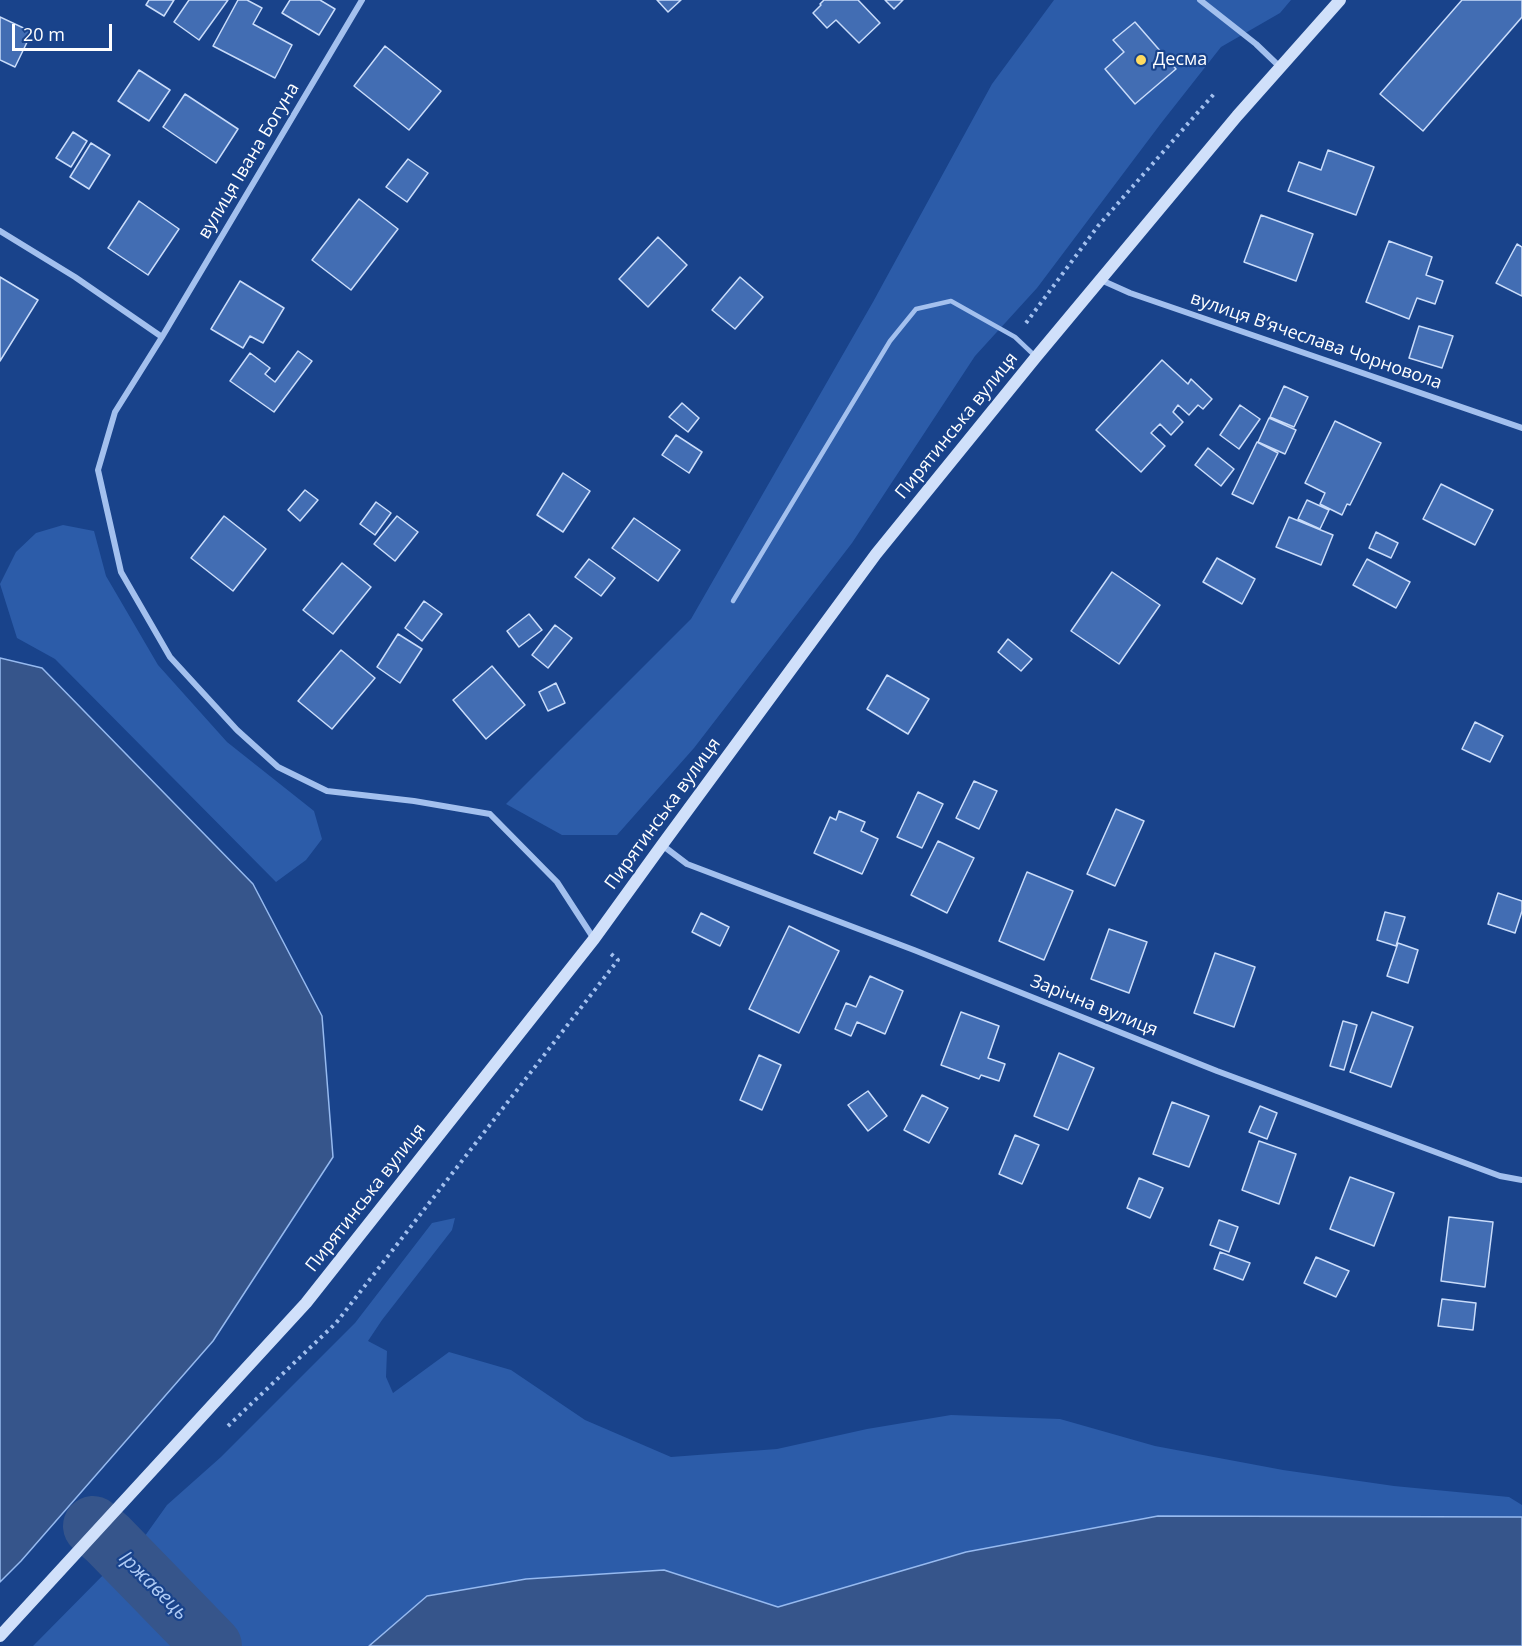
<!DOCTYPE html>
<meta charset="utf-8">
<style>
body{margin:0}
#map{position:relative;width:1522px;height:1646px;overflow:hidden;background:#19438b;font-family:"Open Sans",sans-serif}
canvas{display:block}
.scale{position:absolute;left:12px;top:24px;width:100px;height:27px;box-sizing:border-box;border:3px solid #fff;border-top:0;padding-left:8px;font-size:18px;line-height:21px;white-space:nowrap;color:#fff;-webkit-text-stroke:4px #19438b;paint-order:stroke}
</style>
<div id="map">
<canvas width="1522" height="1646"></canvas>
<div class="scale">20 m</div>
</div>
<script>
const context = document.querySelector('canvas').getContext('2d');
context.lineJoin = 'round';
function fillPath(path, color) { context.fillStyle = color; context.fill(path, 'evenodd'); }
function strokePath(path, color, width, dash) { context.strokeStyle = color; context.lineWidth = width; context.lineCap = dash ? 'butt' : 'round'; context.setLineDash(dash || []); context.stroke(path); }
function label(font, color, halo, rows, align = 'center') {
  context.font = font + ' "Open Sans",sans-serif'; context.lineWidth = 4.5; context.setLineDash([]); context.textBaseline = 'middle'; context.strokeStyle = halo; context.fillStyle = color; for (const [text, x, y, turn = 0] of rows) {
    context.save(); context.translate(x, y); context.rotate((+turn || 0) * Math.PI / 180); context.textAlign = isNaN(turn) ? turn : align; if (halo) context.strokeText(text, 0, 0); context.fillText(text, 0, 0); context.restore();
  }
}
fillPath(new Path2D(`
 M1054,0H1291L1280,13L1221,47L1162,122L1037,288L975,356L852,543L694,748L617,835H562L506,804L691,619L873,302L992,84Z
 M63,525L94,531L106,576L158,665L227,742L314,811L322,839L306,860L276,882L55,659L17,638L0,584L16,552L36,533Z
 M455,1218L452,1230L382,1320L368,1341L387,1351L386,1377L393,1393L449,1352L511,1370L585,1420L671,1457L777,1449L867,1429L951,1415L1060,1419L1155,1446L1283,1470L1394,1486L1509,1497L1522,1505V1517L1158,1516L966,1552L778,1607L664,1570L526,1579L427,1596L369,1646H33L115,1563L176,1622L199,1618L137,1547L167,1505L221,1457L355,1323L432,1223Z`), '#2c5ca9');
const water = new Path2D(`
 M0,658L42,668L253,884L322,1016L333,1157L213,1341L21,1561L0,1582Z
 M1158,1516L1522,1517V1646H369L427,1596L526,1579L664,1570L778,1607L966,1552Z`);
fillPath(water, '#36558b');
strokePath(water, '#96baf0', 1.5);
strokePath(new Path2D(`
 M93,1526L108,1539L212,1646`), '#36558b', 60);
const building = new Path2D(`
 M149,0H174L164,16L146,5Z
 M189,0H228L199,40L174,22Z
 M238,0H247L262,8L253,24L292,45L275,78L213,46Z
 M290,0H320L335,9L319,35L282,13Z
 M657,0H681L668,12Z
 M824,0H858L880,23L859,43L836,20L827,28L813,13L821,5L820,4Z
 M885,0H903L894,9Z
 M1462,0H1522V17L1423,131L1380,94Z
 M0,17L32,32L15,67L0,60Z
 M1135,22L1176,69L1135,104L1105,69L1124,52L1113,40Z
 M385,46L441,91L409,130L354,86Z
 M139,70L170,90L149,121L118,101Z
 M185,94L238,129L216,163L163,127Z
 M73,132L87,141L71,167L56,158Z
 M91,143L110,155L89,189L70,177Z
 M1328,150L1374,167L1356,215L1288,191L1299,162L1321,170Z
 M408,159L428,173L407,202L386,187Z
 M359,199L398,229L351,290L312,260Z
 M139,201L179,229L148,275L108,248Z
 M1261,215L1313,234L1296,281L1244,262Z
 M658,237L687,265L648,307L619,279Z
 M1389,241L1432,257L1426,275L1443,281L1435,304L1417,298L1409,319L1366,302Z
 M1517,244L1522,247V296L1496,283Z
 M0,277L38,300L0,361Z
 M740,277L763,297L735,329L712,310Z
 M240,281L284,308L263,343L250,336L243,348L211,329Z
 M1419,326L1453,336L1442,368L1409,358Z
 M298,351L312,361L274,412L230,381L250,353L270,368L265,374L275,382Z
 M1162,360L1188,384L1191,379L1212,399L1203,409L1198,405L1189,415L1178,405L1173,412L1183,422L1171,435L1160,424L1151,433L1165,446L1141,472L1096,430Z
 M1284,386L1308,397L1294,427L1270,417Z
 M682,403L699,418L688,432L669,417Z
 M1240,405L1260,419L1239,449L1220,435Z
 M1269,418L1296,430L1285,454L1258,442Z
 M1335,421L1381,443L1350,505L1347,504L1342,515L1320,504L1325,493L1305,483Z
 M676,435L702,452L689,473L662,455Z
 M1257,442L1278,453L1253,504L1232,494Z
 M1208,448L1234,469L1221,486L1195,465Z
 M563,473L590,491L563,532L537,515Z
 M1441,484L1493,510L1475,545L1423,519Z
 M305,490L318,500L300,521L288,510Z
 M1307,500L1329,510L1320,529L1298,519Z
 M376,502L391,513L375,535L360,524Z
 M224,516L266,549L233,591L191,558Z
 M397,516L418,532L395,561L374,544Z
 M1289,517L1333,535L1321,565L1276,547Z
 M634,518L680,550L658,581L612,548Z
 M1376,532L1398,543L1391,558L1369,548Z
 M1217,558L1255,579L1242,604L1203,582Z
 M589,559L615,578L601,596L575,577Z
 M1367,559L1410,582L1396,608L1353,585Z
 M342,563L371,587L333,634L303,610Z
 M1112,572L1160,605L1119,664L1071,631Z
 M424,601L442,614L422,641L405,628Z
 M529,614L542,630L519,647L507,631Z
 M555,625L572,638L548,668L532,655Z
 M398,634L422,649L400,683L377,667Z
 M1008,639L1032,659L1021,671L998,652Z
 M341,650L375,678L332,729L298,701Z
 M492,666L525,705L486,739L453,700Z
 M887,675L929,699L908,734L867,709Z
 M556,683L565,703L548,711L539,692Z
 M1475,722L1503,736L1490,762L1462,749Z
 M974,781L997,791L979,829L956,818Z
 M918,792L943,804L922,848L897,837Z
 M1116,809L1144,821L1115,886L1087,874Z
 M839,811L865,822L861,831L878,839L862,874L814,853L830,817L836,820Z
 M938,841L974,858L947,913L911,895Z
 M1027,872L1073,891L1044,960L999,941Z
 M1498,893L1522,901V911L1515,933L1488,924Z
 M1385,912L1405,917L1396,946L1377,940Z
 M701,913L729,927L720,946L692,932Z
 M789,926L839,951L799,1033L749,1009Z
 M1109,929L1147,942L1129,993L1091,979Z
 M1398,943L1418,950L1408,983L1387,976Z
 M1215,953L1255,967L1234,1027L1194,1013Z
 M870,976L903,991L885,1034L857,1022L851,1036L835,1029L846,1003L856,1007Z
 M961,1012L999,1026L988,1058L1005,1064L999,1081L981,1075L979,1079L941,1065Z
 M1372,1012L1413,1027L1391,1087L1350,1072Z
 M1343,1021L1357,1025L1344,1070L1330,1066Z
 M1059,1053L1094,1068L1068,1130L1034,1116Z
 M759,1055L781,1065L762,1110L740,1100Z
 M868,1091L887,1116L868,1131L848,1105Z
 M922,1095L948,1108L929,1143L904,1130Z
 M1172,1102L1209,1116L1189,1167L1153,1154Z
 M1260,1106L1277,1113L1267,1139L1249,1132Z
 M1015,1135L1039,1145L1022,1184L999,1174Z
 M1259,1141L1296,1154L1279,1204L1242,1190Z
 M1350,1177L1394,1193L1374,1246L1330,1229Z
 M1139,1178L1163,1188L1150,1218L1127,1208Z
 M1449,1217L1493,1222L1485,1287L1441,1281Z
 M1219,1220L1238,1227L1229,1252L1210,1245Z
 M1220,1252L1250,1263L1243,1280L1214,1269Z
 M1316,1257L1349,1271L1336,1297L1304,1283Z
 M1442,1299L1476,1303L1473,1330L1438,1326Z`);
fillPath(building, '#426db3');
strokePath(building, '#c9dcfa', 1.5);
strokePath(new Path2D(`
 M1026,323L1098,226L1214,94
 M228,1426L336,1323L618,960L611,954`), '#a3c0ee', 4, [3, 4.5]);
strokePath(new Path2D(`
 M733,601L890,341L916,309L951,301L1015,337L1034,355`), '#a3c0ee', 4.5);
strokePath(new Path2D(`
 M362,0L162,337L115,412L98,470L121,572L170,657L237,730L278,767L327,791L414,801L490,814L557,882L594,939
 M1200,0L1256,44L1280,67
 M0,231L75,277L162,337
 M1101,280L1130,293L1522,428
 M662,845L687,864L914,950L1217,1071L1500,1176L1522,1180`), '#a3c0ee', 6);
strokePath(new Path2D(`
 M0,1636L306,1303L594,939L662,845L876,554L1036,357L1237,116L1340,0`), '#d0e0fa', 12);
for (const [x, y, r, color] of [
 [1141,60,6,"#ffdb60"]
]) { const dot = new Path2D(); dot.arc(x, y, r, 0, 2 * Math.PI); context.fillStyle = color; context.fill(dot); strokePath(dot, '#19438b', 2); }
label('18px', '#fff', '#19438b', [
 ["Десма",1153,60]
], 'left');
label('18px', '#fff', '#19438b', [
 ["вулиця Івана Богуна",249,161,-59],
 ["вулиця Вʼячеслава Чорновола",1316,341,19],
 ["Пирятинська вулиця",957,426,-51],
 ["Пирятинська вулиця",663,814,-54],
 ["Зарічна вулиця",1094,1006,22],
 ["Пирятинська вулиця",366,1198,-52]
]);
label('italic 20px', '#afcbf5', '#19438b', [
 ["Іржавець",153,1586,45]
]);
</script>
